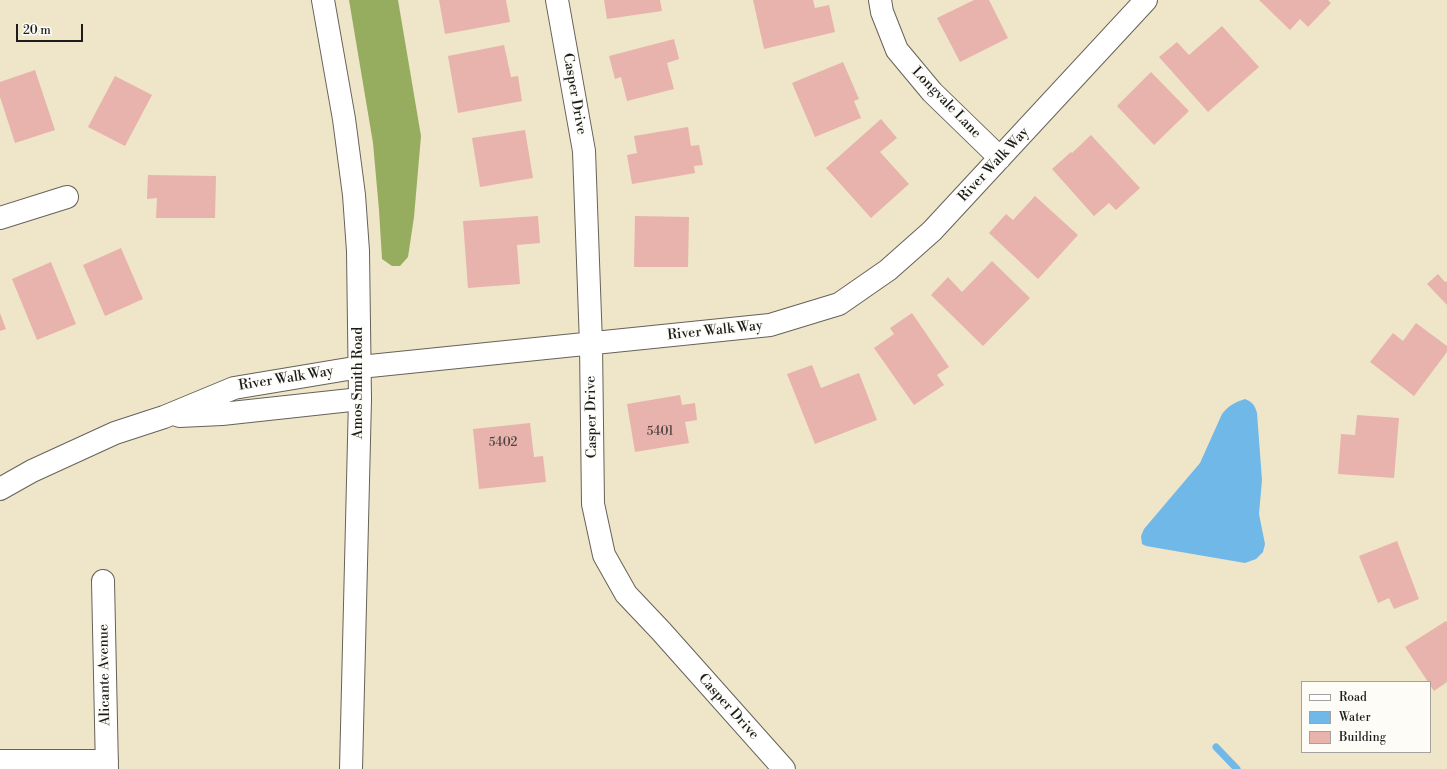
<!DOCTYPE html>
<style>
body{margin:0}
#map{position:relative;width:1447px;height:769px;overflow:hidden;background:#efe5c9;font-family:"Libre Bodoni",serif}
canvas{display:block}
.legend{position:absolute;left:1301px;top:681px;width:130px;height:72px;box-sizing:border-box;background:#fdfcf7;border:1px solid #a3a29f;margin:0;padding:5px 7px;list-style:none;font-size:12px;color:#1c1c1c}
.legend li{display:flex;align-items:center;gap:8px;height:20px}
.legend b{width:20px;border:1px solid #a3a29f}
.scale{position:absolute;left:16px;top:24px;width:67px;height:18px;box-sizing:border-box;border:2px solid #1c1c1c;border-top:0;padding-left:5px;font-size:12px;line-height:14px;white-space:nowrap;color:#1c1c1c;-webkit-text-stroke:3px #fdfcf7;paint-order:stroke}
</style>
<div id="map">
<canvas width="1447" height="769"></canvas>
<ul class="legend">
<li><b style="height:5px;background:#fff"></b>Road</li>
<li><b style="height:11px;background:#70b8e8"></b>Water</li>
<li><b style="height:11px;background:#e8b3ac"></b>Building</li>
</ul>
<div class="scale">20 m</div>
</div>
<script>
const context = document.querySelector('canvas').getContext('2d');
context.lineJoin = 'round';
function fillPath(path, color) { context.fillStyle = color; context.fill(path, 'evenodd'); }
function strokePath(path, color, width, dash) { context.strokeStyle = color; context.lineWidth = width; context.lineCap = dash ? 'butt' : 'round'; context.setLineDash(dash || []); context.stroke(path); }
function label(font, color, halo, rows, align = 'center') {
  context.font = font + ' "Libre Bodoni",serif'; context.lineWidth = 3; context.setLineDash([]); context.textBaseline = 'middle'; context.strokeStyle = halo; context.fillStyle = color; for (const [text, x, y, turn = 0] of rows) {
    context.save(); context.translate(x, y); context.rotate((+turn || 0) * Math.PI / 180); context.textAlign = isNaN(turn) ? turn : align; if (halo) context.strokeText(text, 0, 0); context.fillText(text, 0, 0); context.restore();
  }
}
fillPath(new Path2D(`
 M349,0H398L421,136L414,217L408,257L400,266H392L382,259L379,210L373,143Z`), '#96ad5f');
fillPath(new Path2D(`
 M1245,399C1253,402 1255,406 1257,413L1262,480L1259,514L1265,544L1263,552L1256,559L1245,563L1146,546L1142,544L1141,536L1144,529L1200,463L1222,414C1228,406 1235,402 1245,399Z`), '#70b8e8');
strokePath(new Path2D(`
 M1216,747L1237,769`), '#70b8e8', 7);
fillPath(new Path2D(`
 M439,0H506L510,22L445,34Z
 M604,0H660L662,11L607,19Z
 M753,0H813L815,8L829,5L835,32L764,49Z
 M974,0H989L1008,38L960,62L937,18Z
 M1259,0H1328L1331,3L1308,27L1300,19L1290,30Z
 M1222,26L1259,67L1208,112L1159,57L1177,42L1189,55Z
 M674,39L679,59L667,63L674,89L627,101L621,77L615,79L609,56Z
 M504,45L511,77L518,76L522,101L458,113L448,56Z
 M843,62L859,99L854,101L861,118L815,137L792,83Z
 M35,70L55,130L15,143L0,97V82Z
 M1151,72L1189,111L1154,145L1117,106Z
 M115,76L152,95L125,146L88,127Z
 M881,119L897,138L880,152L909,184L871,218L826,168Z
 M688,127L691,146L699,145L703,165L694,166L695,173L632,184L627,155L637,153L634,136Z
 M525,130L533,178L480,187L472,138Z
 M1091,135L1140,188L1116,210L1109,203L1094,216L1052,169L1071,152L1072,153Z
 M148,175L216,176L215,218H156L157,198L147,199Z
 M1035,196L1078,235L1038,279L989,233L1006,214L1013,220Z
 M538,216L540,243L517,245L520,284L468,288L463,221Z
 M635,216L689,217L688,267H634Z
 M121,248L143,299L105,316L83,265Z
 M992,261L1030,298L983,346L931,295L948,277L962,292Z
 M51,262L76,324L37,340L12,279Z
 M1438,274L1445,282L1447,281V305L1427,284Z
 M0,313L6,329L0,331Z
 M912,313L949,367L937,375L944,385L914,405L874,348L894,334L890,328Z
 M1416,323L1447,346V352L1414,396L1370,362L1393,333L1403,341Z
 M812,365L821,388L859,373L877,420L815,444L787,374Z
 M680,395L682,405L695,403L697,420L685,422L689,443L635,452L627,404Z
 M1357,415L1399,418L1394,478L1338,474L1341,434L1355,435Z
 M530,423L534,457L543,456L546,482L479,489L473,429Z
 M1397,541L1419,599L1394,609L1389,598L1378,603L1359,556Z
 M1446,621L1447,622V682L1434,691L1430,685V682H1428L1405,647Z`), '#e8b3ac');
const minor = new Path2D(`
 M557,0L584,151L591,344L593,504L604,555L626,594L661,631L784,769
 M880,0L882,12L897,50L932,92L1000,158
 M0,218L67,197
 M179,416L222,414L360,399
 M0,489L32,471L115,433L164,417L234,388L360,367L770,325L839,304L888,270L932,231L1146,0
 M103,581L107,769
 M0,761H107`);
const tertiary = new Path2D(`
 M323,0L344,119L354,195L358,251L360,399L351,769`);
strokePath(minor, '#666259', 24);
strokePath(tertiary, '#666259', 24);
strokePath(minor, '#fff', 22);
strokePath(tertiary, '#fff', 22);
label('12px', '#4f4240', null, [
 ["5401",660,432],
 ["5402",503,443]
]);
label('14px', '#1c1c1c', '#fdfcf7', [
 ["Casper Drive",574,94,80],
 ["Longvale Lane",946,103,46],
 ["River Walk Way",994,165,-47],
 ["River Walk Way",715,331,-6],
 ["River Walk Way",286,379,-9],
 ["Amos Smith Road",359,383,-90],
 ["Casper Drive",592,417,-91],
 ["Alicante Avenue",105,675,-91],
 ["Casper Drive",728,707,48]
]);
</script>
